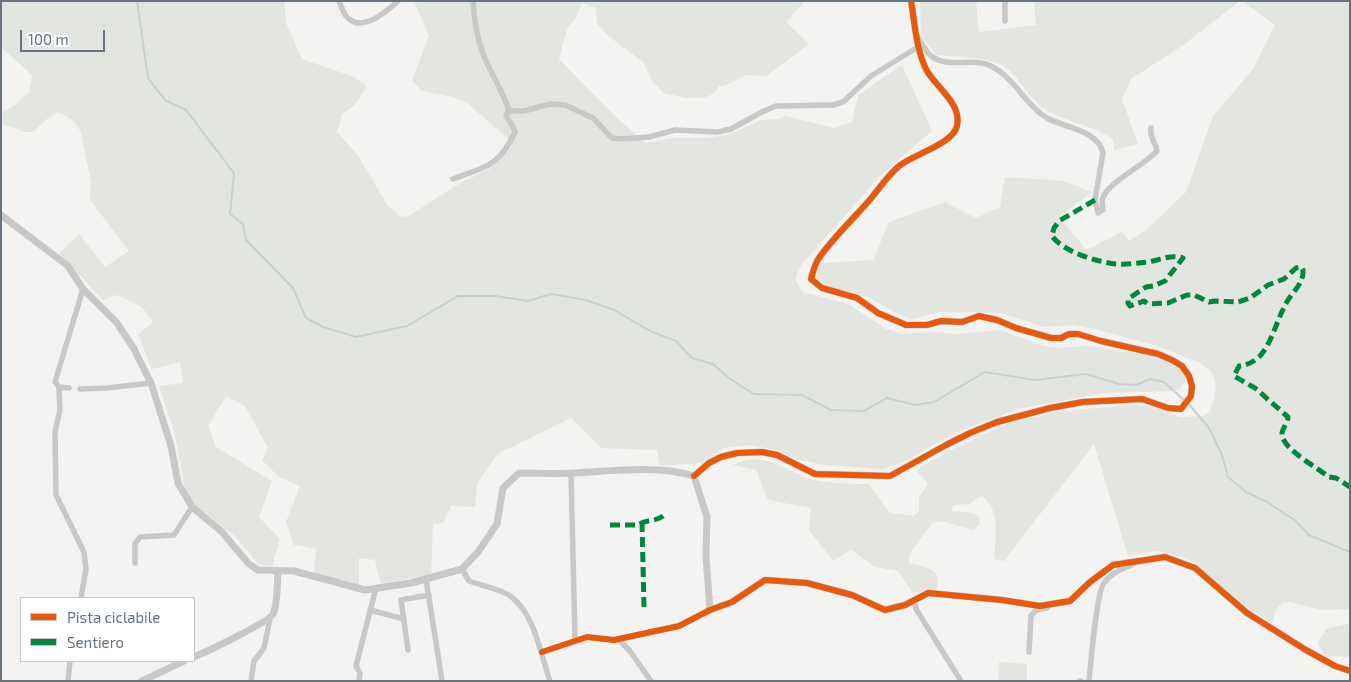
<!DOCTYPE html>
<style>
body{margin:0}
#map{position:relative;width:1351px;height:682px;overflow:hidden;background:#f3f3f2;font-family:"Exo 2",sans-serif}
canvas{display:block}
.frame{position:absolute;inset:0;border:2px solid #67737e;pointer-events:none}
.legend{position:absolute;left:20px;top:597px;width:175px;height:65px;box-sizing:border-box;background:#fff;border:1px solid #c2c7cb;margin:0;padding:6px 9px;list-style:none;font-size:15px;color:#67737e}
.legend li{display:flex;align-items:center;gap:10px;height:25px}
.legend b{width:25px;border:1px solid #c2c7cb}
.scale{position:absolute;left:20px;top:30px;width:85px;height:22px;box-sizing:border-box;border:2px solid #67737e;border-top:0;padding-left:6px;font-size:15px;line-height:18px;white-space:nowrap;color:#67737e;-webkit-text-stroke:4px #fff;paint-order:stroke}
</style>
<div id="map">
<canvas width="1351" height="682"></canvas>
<div class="frame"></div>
<ul class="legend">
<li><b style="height:6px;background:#e8590c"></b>Pista ciclabile</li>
<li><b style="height:6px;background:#00873e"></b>Sentiero</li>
</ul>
<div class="scale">100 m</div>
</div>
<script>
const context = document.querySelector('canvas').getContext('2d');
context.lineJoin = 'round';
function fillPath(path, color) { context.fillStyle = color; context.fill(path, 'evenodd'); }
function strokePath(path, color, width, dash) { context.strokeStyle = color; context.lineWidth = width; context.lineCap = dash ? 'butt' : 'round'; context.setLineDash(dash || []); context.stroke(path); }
fillPath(new Path2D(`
 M1,1H284L286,23L302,59L354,77L367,86L355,105L342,114L337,132L357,154L388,206L400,216L407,217L462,182L488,170L501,159L511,141L467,103L453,97L422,91L412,80L429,36L414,1H805L786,22L809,44L766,76L747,75L724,86H719L715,92L709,96L701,98H686L664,93L653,82L643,62L607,35L597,23L596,8L582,3L576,17L567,29L559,59L616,117L645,143L674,138H705L727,135L762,120L778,119L785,116L834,128L852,122L858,95L902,65L932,131L881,175L801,265L795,279L802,292L848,304L886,329L901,334L933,332L956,334L1000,330L1043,346L1058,348L1088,346L1137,353L1175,364L1179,368L1184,374L1185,382L1180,388L1173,391L1104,393L1018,409L955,433L904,462L883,469L825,465L799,460L776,450L749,445L724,448L702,463L660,466L657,450L601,448L571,418L497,454L477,484L475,507L451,506L443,523L433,524L431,575L381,584L375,560L359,558V585L314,574L316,549L294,545L286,522L300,486L279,477L262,460L268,448L245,406L226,396L208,426L216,447L272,481L259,517L280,539L272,566L259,565L236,537L196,506L185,491L175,434L159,386L183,383L180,362L152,369L138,334L153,322L142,307L117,295L103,300L59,253L79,234L105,267L129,251L90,200L91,183L81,132L73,120L58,112L48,118L33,132H24L1,123V113L14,106L29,92L32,75L1,47Z
 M920,1H976L979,32L1036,25L1034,1H1240L1182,46L1131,79L1122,99L1138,144L1114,150L1113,139C1094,126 1071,123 1050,112C1030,102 1021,78 1004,66C993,58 951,56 936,55L921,35Z
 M1242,1H1350V609L1321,610L1290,602L1283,603L1276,609L1272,623L1245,606L1193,562L1180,556L1157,551L1128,556L1094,444L1004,561L995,559C994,538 1002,511 982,496L969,504L954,505L951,511L972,513L979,517L980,524L974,530L945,522L938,521L931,524L909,555V563C925,567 943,568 937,589L913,593L898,571L875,567L851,550L833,561L809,530L811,508L773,501L767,498L756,470L733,465C765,449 785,472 814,480C832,484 850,484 869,484L890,513L913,516L919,511V497L928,484L916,470L949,451L1011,422L1063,411L1129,405L1152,406L1180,417L1203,416L1209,412L1214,400L1216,385L1211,371L1198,362L1157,346L1103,331L1074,325L1044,327L1001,313L940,312L911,319L896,313L870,298L826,286L815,277L821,263L873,260L889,222L945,202L976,218L1000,207L1005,177L1063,181L1092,192L1059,217L1087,250L1122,232L1129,241L1147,229L1186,192L1213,116L1253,69L1275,25Z
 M1350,623V657L1325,656L1318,643L1326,629Z
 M999,662L1027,664V681H998Z`), '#e2e5e0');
strokePath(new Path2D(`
 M137,1L148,78L165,100L186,110L234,173L230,214L243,224L246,240L293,288L306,318L323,327L356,337L407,326L458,296H495L528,301L551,294L586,300L614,310L650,331L676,341L692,358L713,364L730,379L754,394L802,395L831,410L864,411L887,398L915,405L934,402L985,372L1035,380L1086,374L1119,384L1136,385L1150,379L1164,382L1184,400
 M1188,403L1209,428L1222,455L1228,477L1246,492L1267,502L1296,521L1309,535L1350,552`), '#c9cfd2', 2);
strokePath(new Path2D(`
 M339,1C341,6 343,12 346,16C361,34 386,12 398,1
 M1005,21V1
 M918,37C922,43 925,51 931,56C948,69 973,57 991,66C1015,78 1025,105 1047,118C1065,128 1098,130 1103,153L1095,200L1098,213L1103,210C1103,205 1101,202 1103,198C1107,183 1146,164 1157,151C1156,142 1149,138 1151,128
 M509,111H524L550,104L565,105L593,118L608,134L612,138L622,139L649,137L675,130L718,132L731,129L762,112L776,106L833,105L843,102L871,76L918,47
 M453,179C485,167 499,167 515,132C514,126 508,121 506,115L509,111C503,91 491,74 483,54C477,37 474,19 473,1
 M59,387L69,388
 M80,389L107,388L151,383
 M571,473L575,640
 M135,563V544L140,537L174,535L192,507
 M462,569L469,581C480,585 499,589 509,595C535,613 540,653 550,681
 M426,579L442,681
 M81,598L86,569L84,552L56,495L55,432L60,410L59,387L55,382L83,289
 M914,600L916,609L961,681
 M370,610L404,619
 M618,639L630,651L651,681
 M408,650L401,600L429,595
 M542,652L587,637L614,640L679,626L710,610
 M1029,652L1031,616L1036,610L1047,608
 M68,681L70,661
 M251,681L254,661L264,648L270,619
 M359,681L360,673L356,666L376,588
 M1079,681H1081
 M1089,681C1091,663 1096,594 1104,583C1111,573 1122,569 1133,564`), '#c8c8c9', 5.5);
strokePath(new Path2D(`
 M1,215L68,266L83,289L117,323L134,349L151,383L171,446L178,483L192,507L221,531L249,564L258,570L294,571L365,590L411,583L462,569L478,552L497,524L503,488L519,473C537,473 556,474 574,473C614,471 655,465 694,476
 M694,476L709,463L721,457L737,453L762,452L777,455L815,474L890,476L946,445L970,433L997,422L1050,408L1083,402L1142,399L1168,408L1181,409L1191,396L1192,386L1189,376L1182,366L1172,360L1158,354L1101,341L1078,334H1069L1061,338H1051L1016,328L997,320L979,316L962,322L941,321L927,325H906L878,313L857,298L822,288L811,279C813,272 815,263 819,258C833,238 851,221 867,203C877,192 887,176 899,166C914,154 953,144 957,126C962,104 937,88 927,71C916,50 915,24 911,1
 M694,476L707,517L706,556L710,610L732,602L765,580L807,583L852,595L885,610L905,605L928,593L1002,600L1040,606L1070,601L1090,582L1113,565L1165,557L1195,568L1247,613L1306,650L1335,666L1350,671
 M194,657C206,652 269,622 273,614C278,604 277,583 278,571
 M142,681L184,661`), '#c8c8c9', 7);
strokePath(new Path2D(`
 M1095,200L1059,221L1054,228L1052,236C1063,252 1098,262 1116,264C1127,265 1138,263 1148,262C1160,260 1171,254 1183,258L1165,281L1153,286L1146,287L1128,299V303L1130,306L1144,301L1148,304L1168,303L1187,295H1194L1209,302L1215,301L1238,302L1250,298L1268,285L1284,279L1296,268L1301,267L1303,270C1304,282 1294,291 1288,300C1277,318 1273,341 1260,356C1254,362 1247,365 1239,366L1234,376L1255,388L1288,417C1288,424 1281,429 1282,435C1284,450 1318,468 1329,477L1336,478L1350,487
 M642,522L644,608
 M610,525H638C646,519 657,522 664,515`), '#00873e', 5, [10, 5]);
strokePath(new Path2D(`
 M694,476L709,463L721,457L737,453L762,452L777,455L815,474L890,476L946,445L970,433L997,422L1050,408L1083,402L1142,399L1168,408L1181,409L1191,396L1192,386L1189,376L1182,366L1172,360L1158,354L1101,341L1078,334H1069L1061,338H1051L1016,328L997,320L979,316L962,322L941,321L927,325H906L878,313L857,298L822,288L811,279C813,272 815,263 819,258C833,238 851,221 867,203C877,192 887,176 899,166C914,154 953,144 957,126C962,104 937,88 927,71C916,50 915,24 911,1
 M542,652L587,637L614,640L679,626L710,610L732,602L765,580L807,583L852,595L885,610L905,605L928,593L1002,600L1040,606L1070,601L1090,582L1113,565L1165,557L1195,568L1247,613L1306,650L1335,666L1350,671`), '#e8590c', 6);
</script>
